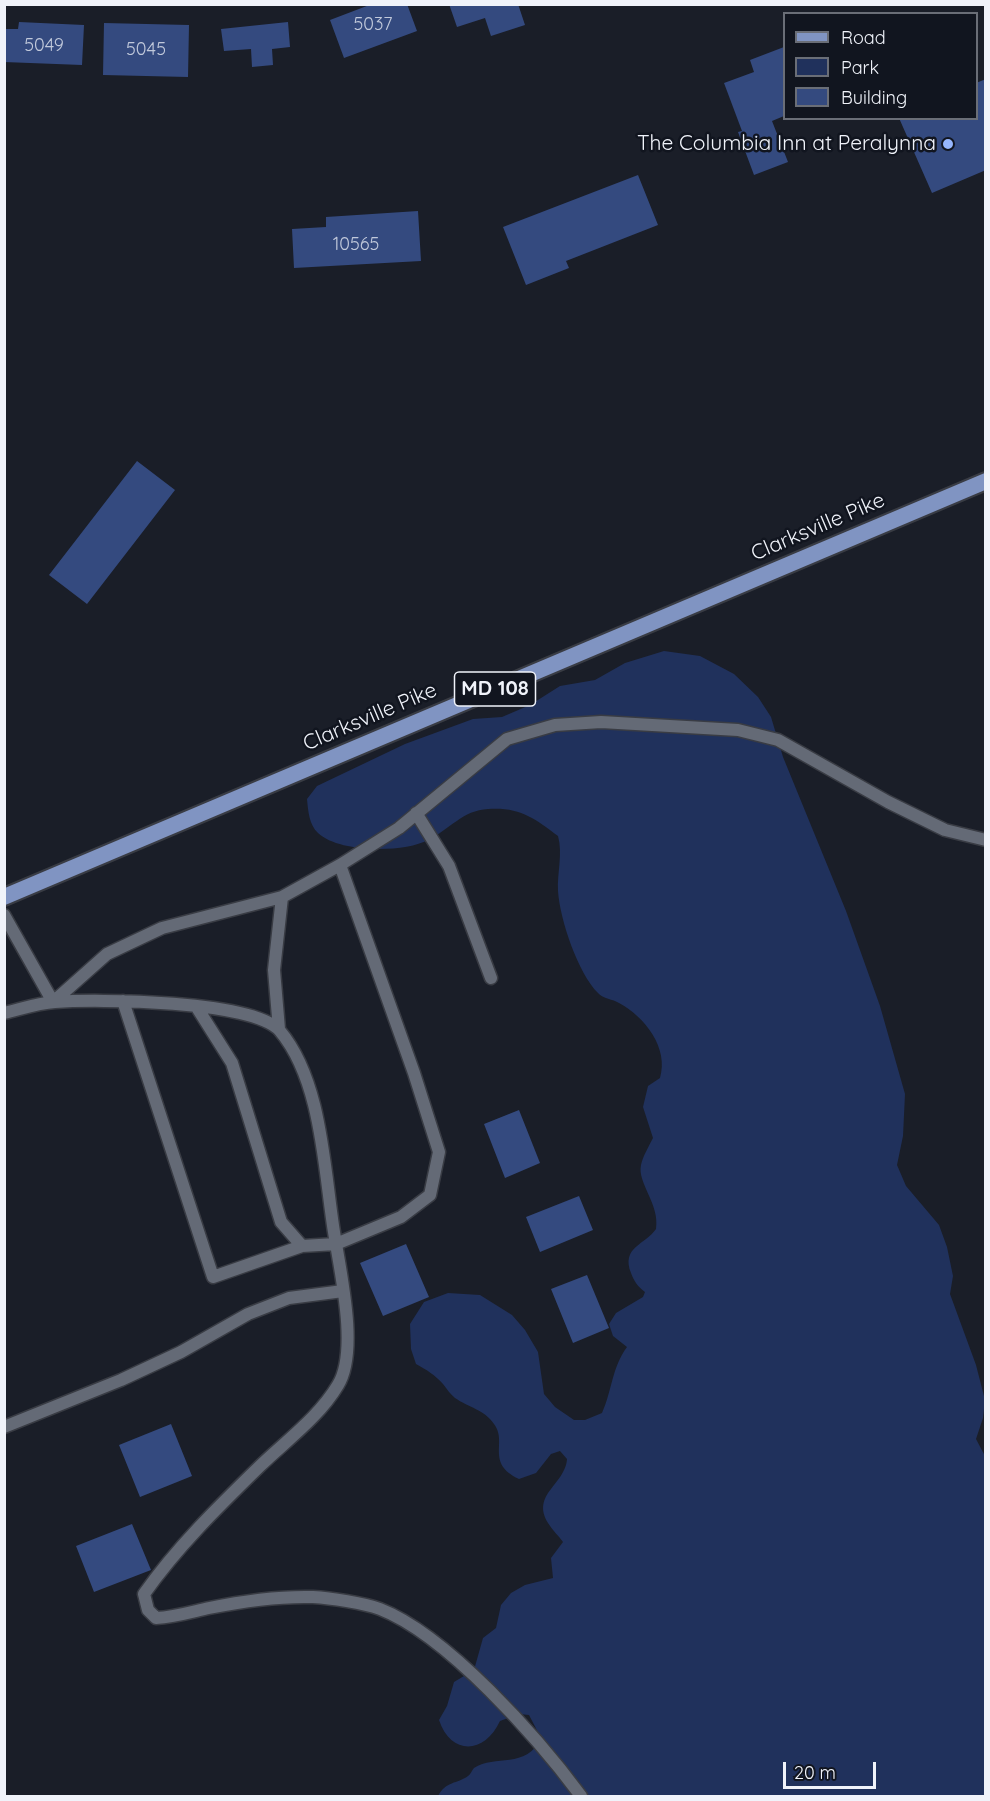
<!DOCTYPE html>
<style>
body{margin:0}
#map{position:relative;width:990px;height:1801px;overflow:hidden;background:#1a1e28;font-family:Quicksand,sans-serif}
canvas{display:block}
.frame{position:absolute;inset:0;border:6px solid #f0f3fa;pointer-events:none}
.legend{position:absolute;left:783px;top:12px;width:195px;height:108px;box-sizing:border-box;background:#11151f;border:2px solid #6a6e77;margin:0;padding:8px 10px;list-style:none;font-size:18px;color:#f0f3fa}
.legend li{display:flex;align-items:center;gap:12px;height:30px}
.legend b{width:30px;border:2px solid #6a6e77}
.scale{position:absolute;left:783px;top:1762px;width:93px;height:27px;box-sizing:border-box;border:3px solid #f0f3fa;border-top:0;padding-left:8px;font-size:18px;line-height:21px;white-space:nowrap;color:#f0f3fa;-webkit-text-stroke:4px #11151f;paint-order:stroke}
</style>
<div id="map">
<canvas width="990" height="1801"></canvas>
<div class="frame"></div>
<ul class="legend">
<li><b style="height:8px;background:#8094c2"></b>Road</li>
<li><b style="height:16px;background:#20315c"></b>Park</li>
<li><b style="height:16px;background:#344a7f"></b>Building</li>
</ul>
<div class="scale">20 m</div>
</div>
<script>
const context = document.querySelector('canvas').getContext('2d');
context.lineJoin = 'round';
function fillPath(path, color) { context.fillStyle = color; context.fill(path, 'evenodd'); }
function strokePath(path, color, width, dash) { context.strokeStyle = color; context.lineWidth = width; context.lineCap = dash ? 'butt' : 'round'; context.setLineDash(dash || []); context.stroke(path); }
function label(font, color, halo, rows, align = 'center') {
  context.font = font + ' Quicksand,sans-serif'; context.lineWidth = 5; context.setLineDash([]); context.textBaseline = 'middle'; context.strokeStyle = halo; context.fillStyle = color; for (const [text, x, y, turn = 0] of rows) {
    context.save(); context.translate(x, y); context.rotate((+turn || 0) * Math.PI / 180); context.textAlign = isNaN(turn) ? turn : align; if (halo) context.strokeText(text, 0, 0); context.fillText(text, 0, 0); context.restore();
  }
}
fillPath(new Path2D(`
 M664,651L700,656L734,674L758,697L771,717L783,757L846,911L880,1006L905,1094L903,1136L897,1165L906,1186L939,1225L947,1247L953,1276L950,1294L976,1365L985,1400L983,1418L976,1439L986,1458L985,1796H438C446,1781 457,1784 468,1776C471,1774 472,1770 474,1768C495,1754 526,1770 541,1738L529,1715L519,1714L500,1721C485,1754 451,1756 439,1720L447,1706L454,1682L474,1670L483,1638L496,1628L501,1605L511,1593L525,1585L553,1578L551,1558L563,1542C559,1536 552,1530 548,1523C531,1494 565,1485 567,1459L560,1451L551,1454L536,1473L519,1479C485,1463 508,1442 494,1424C485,1410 468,1407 455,1398C450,1394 447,1389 443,1384C435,1375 427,1370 416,1364L411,1349L410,1324L424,1302L448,1293L480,1295L512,1315L525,1330L538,1352L544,1394L555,1407L574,1420H585L602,1413C612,1391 612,1367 627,1347L613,1336L609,1324L616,1313L643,1297L645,1292C638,1287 634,1281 631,1273C621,1247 645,1245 656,1229C660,1204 637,1183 641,1165C643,1156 649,1146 653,1138L643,1107L648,1086L660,1078C669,1048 645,1017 619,1003C613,999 603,999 598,993C578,973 560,920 558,891C557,873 563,854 558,836C534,818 520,807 488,809C463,810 449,830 428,840C404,853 339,853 318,833C309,825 308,810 307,799L317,786L405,744L473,719L502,717L530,705L560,686L595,680L625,663Z`), '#20315c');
fillPath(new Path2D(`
 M372,4H407L417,31L344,58L330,20Z
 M449,4H518L525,25L491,36L485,18L457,27Z
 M19,22L84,25L82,65L4,62V29H18Z
 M288,22L290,47L272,49L273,65L252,67L251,49L224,51L221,29Z
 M104,23L189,25L188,77L103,75Z
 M784,47V116L772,121L788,162L754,175L738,132L742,131L724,83L754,72L750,60Z
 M986,79V170L932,193L899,118H976V83Z
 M638,175L658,225L566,261L569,268L526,285L503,227Z
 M418,211L421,261L294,268L292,229L326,227V217Z
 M137,461L175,490L87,604L49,575Z
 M519,1110L540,1163L505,1178L484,1124Z
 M579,1196L593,1230L540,1252L526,1217Z
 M406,1244L429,1297L383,1316L360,1263Z
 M587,1275L609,1328L573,1343L551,1289Z
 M171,1424L192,1476L140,1497L119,1445Z
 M132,1524L151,1570L94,1592L76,1546Z`), '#344a7f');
const service = new Path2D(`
 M416,813L449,866L491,978
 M4,915L53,1002L107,954L162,928L282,897L340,865L399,828L507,739L555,725L601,722L738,730L778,740L888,802L945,830L986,840
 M123,1001L213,1277L302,1246
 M196,1006L232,1063L281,1222L302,1246L336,1244L401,1217L430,1195L439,1152L414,1073L340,865
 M4,1013C21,1009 38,1003 55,1002C96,999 254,1000 280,1031C322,1081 324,1170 334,1232C340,1271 359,1351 338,1385C319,1417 287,1440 260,1466C219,1506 177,1547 144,1594L148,1610L156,1618C175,1617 191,1612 209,1608C243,1601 278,1596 313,1597C330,1598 364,1603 380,1609C447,1635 538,1738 581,1796
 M279,1029L274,970L282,897
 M4,1427L121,1380L181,1352L248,1314L289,1298L343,1291`);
const primary = new Path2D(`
 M4,897L986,481`);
strokePath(service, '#393c44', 15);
strokePath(primary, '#393c44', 20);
strokePath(service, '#646a76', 12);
strokePath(primary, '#8094c2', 16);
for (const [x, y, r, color] of [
 [948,144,6,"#96b6fd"]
]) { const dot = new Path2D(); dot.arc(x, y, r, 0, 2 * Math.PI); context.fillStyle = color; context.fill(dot); strokePath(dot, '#11151f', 2); }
label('18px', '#c1c9db', null, [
 ["5037",373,25],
 ["5049",44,46],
 ["5045",146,50],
 ["10565",356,245]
]);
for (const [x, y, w] of [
 [495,689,81]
]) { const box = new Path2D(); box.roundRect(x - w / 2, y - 17, w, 34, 4.5); context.fillStyle = '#11151f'; context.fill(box); strokePath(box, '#f0f3fa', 1.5); }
label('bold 20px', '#f0f3fa', null, [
 ["MD 108",495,689]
]);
label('21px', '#f0f3fa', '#11151f', [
 ["The Columbia Inn at Peralynna",936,144]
], 'right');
label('21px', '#f0f3fa', '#11151f', [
 ["Clarksville Pike",818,527,-23],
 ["Clarksville Pike",370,717,-23]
]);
</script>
